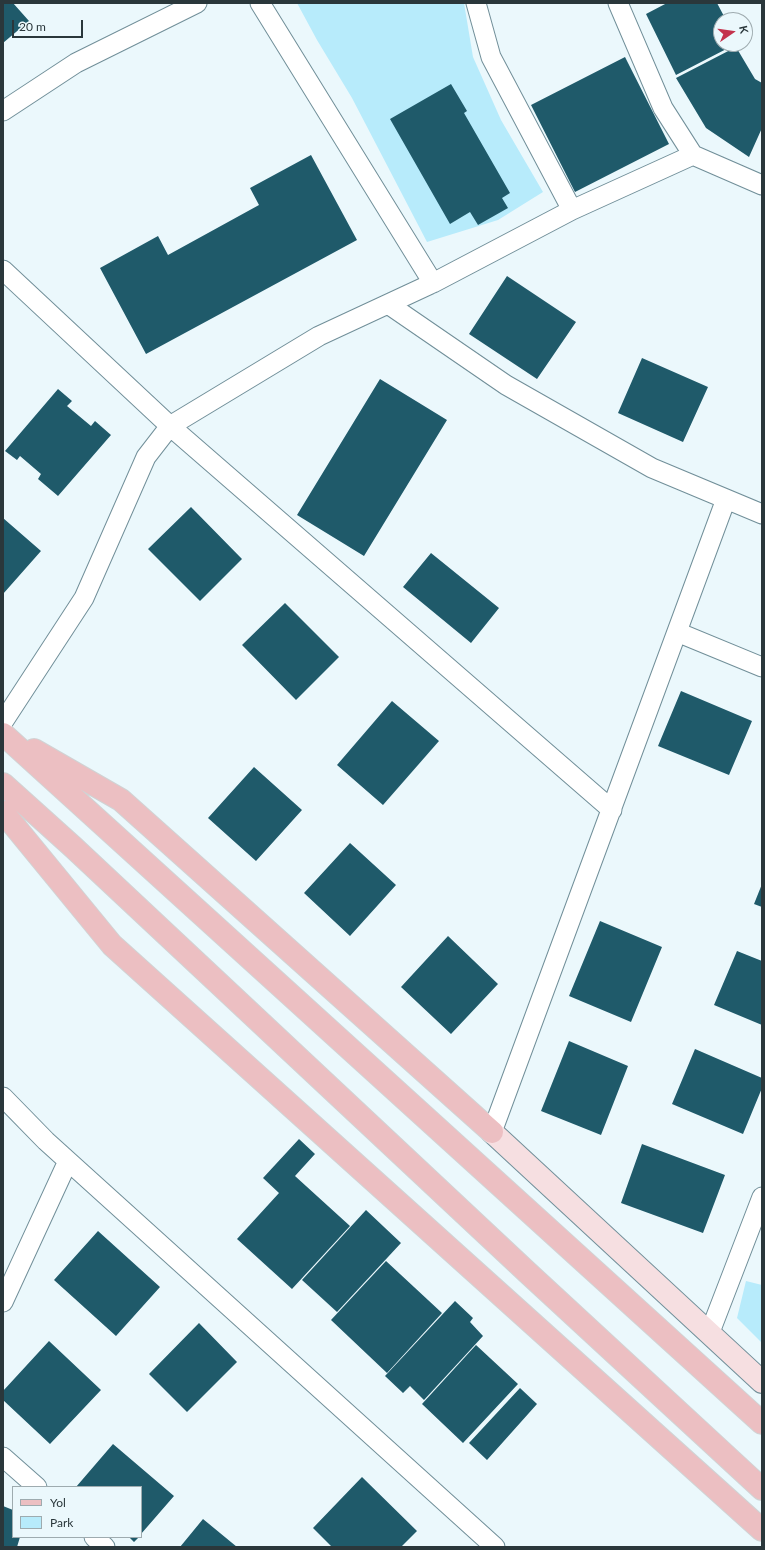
<!DOCTYPE html>
<style>
body{margin:0}
#map{position:relative;width:765px;height:1550px;overflow:hidden;background:#ebf8fc;font-family:Lato,sans-serif}
canvas{display:block}
.frame{position:absolute;inset:0;border:4px solid #2a373b;pointer-events:none}
.legend{position:absolute;left:12px;top:1486px;width:130px;height:52px;box-sizing:border-box;background:#ebf8fc;border:1px solid #9eabaf;margin:0;padding:5px 7px;list-style:none;font-size:12px;color:#2a373b}
.legend li{display:flex;align-items:center;gap:8px;height:20px}
.legend b{width:20px;border:1px solid #9eabaf}
.north{position:absolute;left:713px;top:12px;width:40px;height:40px;box-sizing:border-box;background:#ebf8fc;border:1px solid #9eabaf;border-radius:50%;rotate:77deg;font-size:11px;font-weight:700;line-height:16px;text-align:center;color:#2a373b}
.north::after{content:'';display:block;margin:auto;width:14px;height:18px;background:#c3334d;clip-path:polygon(50% 0,100% 100%,50% 72%,0 100%)}
.scale{position:absolute;left:12px;top:20px;width:71px;height:18px;box-sizing:border-box;border:2px solid #2a373b;border-top:0;padding-left:5px;font-size:12px;line-height:14px;white-space:nowrap;color:#2a373b;-webkit-text-stroke:3px #ebf8fc;paint-order:stroke}
</style>
<div id="map">
<canvas width="765" height="1550"></canvas>
<div class="frame"></div>
<ul class="legend">
<li><b style="height:5px;background:#ecbfc2"></b>Yol</li>
<li><b style="height:11px;background:#b7ebfb"></b>Park</li>
</ul>
<div class="north">K</div>
<div class="scale">20 m</div>
</div>
<script>
const context = document.querySelector('canvas').getContext('2d');
context.lineJoin = 'round';
function fillPath(path, color) { context.fillStyle = color; context.fill(path, 'evenodd'); }
function strokePath(path, color, width, dash) { context.strokeStyle = color; context.lineWidth = width; context.lineCap = dash ? 'butt' : 'round'; context.setLineDash(dash || []); context.stroke(path); }
fillPath(new Path2D(`
 M297,3H464L473,57L501,120L543,192L498,220L427,242L352,98L317,40Z
 M746,1281L762,1285V1343L737,1318Z`), '#b7ebfb');
fillPath(new Path2D(`
 M3,3H13L29,21L3,43Z
 M667,3H717L726,20H721V44H736L676,75L646,14Z
 M736,47L755,79L762,83V128L749,157L706,128L676,78Z
 M625,57L669,144L575,192L531,105Z
 M451,84L467,111L464,113L510,193L502,198L508,208L478,225L470,212L450,224L390,119Z
 M311,155L357,240L146,354L100,268L158,236L168,255L259,205L250,188Z
 M507,276L576,322L537,379L469,334Z
 M642,358L708,387L683,442L618,413Z
 M380,379L447,420L364,556L297,515Z
 M58,389L72,401L67,406L91,426L95,421L111,435L58,496L38,479L41,474L20,456L17,460L5,451Z
 M191,507L242,559L200,601L148,549Z
 M3,518L41,551L3,594Z
 M431,553L499,608L471,643L403,587Z
 M285,603L339,657L296,700L242,645Z
 M681,691L752,721L729,775L658,746Z
 M392,701L439,741L383,805L337,765Z
 M254,767L302,810L256,861L208,818Z
 M350,843L396,885L350,936L304,893Z
 M762,884V907L754,904Z
 M600,921L662,947L631,1022L569,996Z
 M448,936L498,984L451,1034L401,987Z
 M737,951L762,961V1025L714,1005Z
 M569,1041L628,1066L601,1135L541,1111Z
 M695,1049L762,1078V1088L743,1134L672,1104Z
 M299,1139L315,1154L295,1176L350,1226L292,1289L237,1239L279,1193L263,1178Z
 M642,1144L725,1175L703,1233L621,1203Z
 M366,1210L401,1243L337,1312L302,1280Z
 M98,1231L160,1287L116,1336L54,1280Z
 M386,1261L442,1313L387,1373L331,1320Z
 M455,1301L473,1318L470,1322L483,1336L424,1400L410,1386L403,1393L385,1376Z
 M199,1323L237,1362L187,1412L149,1374Z
 M49,1341L101,1390L50,1444L3,1400V1391Z
 M476,1345L518,1384L463,1443L422,1404Z
 M520,1388L537,1404L487,1460L469,1443Z
 M113,1444L174,1496L141,1534V1487H76Z
 M362,1477L417,1531L401,1547H332L313,1528Z
 M3,1506L13,1510V1537H20L17,1547H3Z
 M203,1519L237,1547H180Z
 M129,1537H139L134,1542Z`), '#1f5a6a');
const street = new Path2D(`
 M260,3L433,283
 M476,3L491,57L572,210
 M618,3L663,108L693,155
 M3,111L76,63L197,3
 M3,270L170,426L612,810
 M388,304L506,385L652,468L762,514
 M677,632L762,667
 M3,722L84,598L146,457L170,426L319,336L433,283L572,210L693,155L762,185
 M3,1097L46,1141L495,1547
 M492,1132L726,499
 M3,1302L68,1161
 M710,1332L762,1197
 M3,1457L37,1487
 M94,1537L105,1547`);
const secondary = new Path2D(`
 M492,1132L762,1382`);
const primary = new Path2D(`
 M3,734L762,1423
 M34,750L121,800L492,1132
 M3,784L73,847L528,1273L762,1489
 M3,812L112,945L762,1530`);
strokePath(street, '#718f99', 21);
strokePath(secondary, '#718f99', 24);
strokePath(primary, '#d0d3d4', 24);
strokePath(street, '#fff', 19);
strokePath(secondary, '#f6dfe1', 22);
strokePath(primary, '#ecbfc2', 22);
</script>
